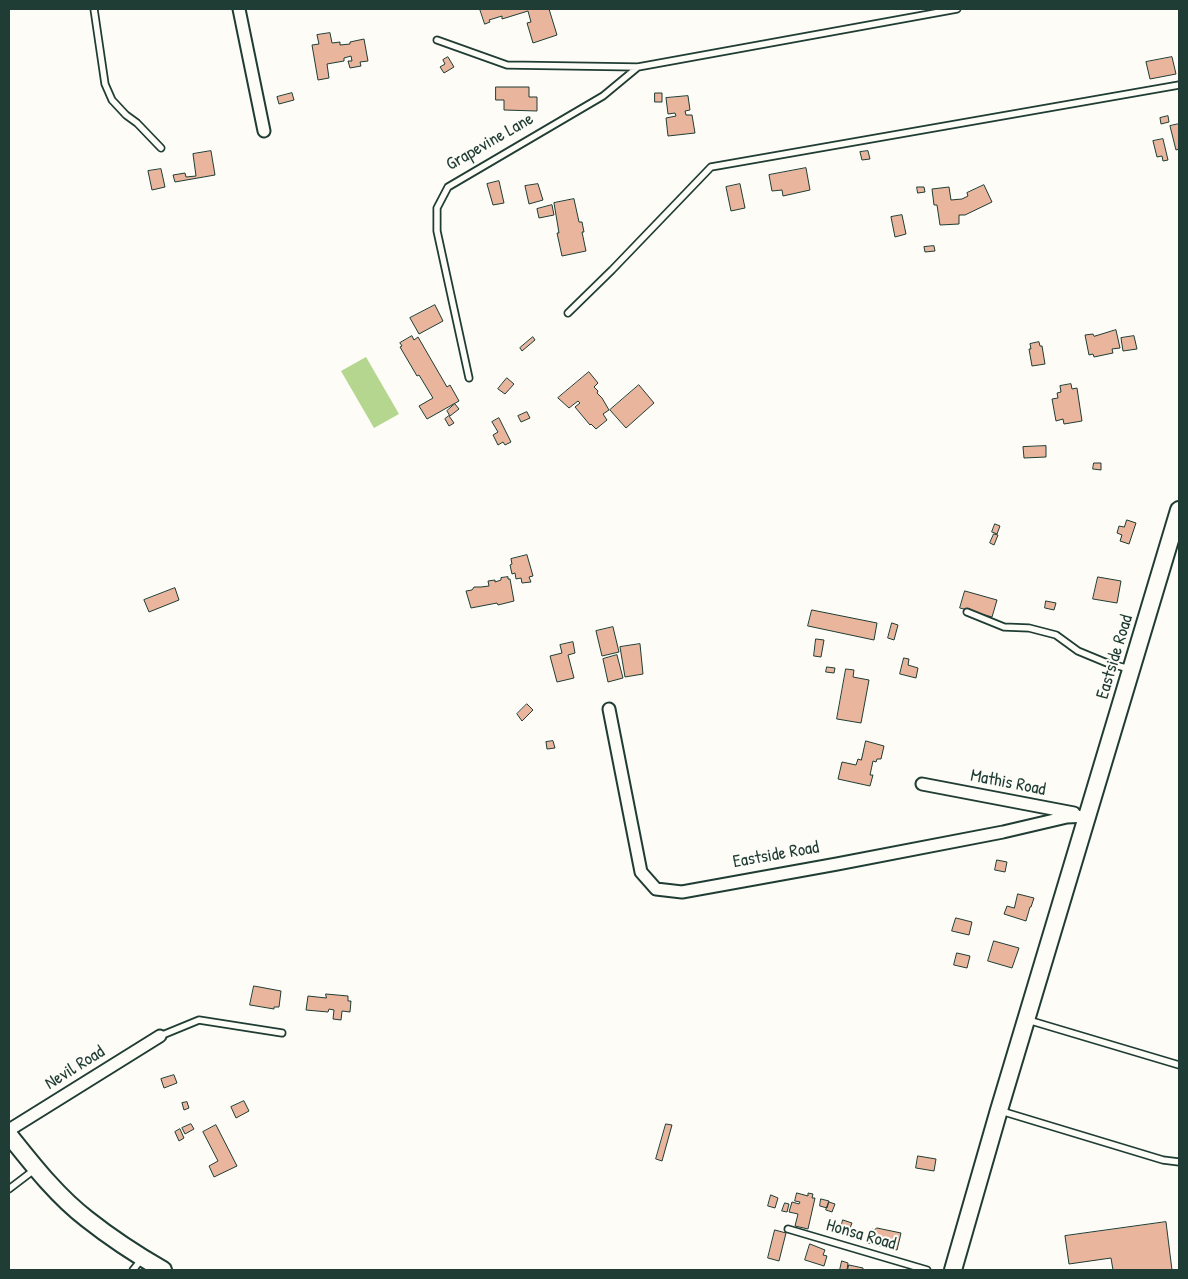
<!DOCTYPE html>
<style>
body{margin:0}
#map{position:relative;width:1188px;height:1279px;overflow:hidden;background:#fdfcf7;font-family:"Patrick Hand",sans-serif}
canvas{display:block}
.frame{position:absolute;inset:0;border:10px solid #1f3d34;pointer-events:none}
</style>
<div id="map">
<canvas width="1188" height="1279"></canvas>
<div class="frame"></div>
</div>
<script>
const context = document.querySelector('canvas').getContext('2d');
context.lineJoin = 'round';
function fillPath(path, color) { context.fillStyle = color; context.fill(path, 'evenodd'); }
function strokePath(path, color, width, dash) { context.strokeStyle = color; context.lineWidth = width; context.lineCap = dash ? 'butt' : 'round'; context.setLineDash(dash || []); context.stroke(path); }
function label(font, color, halo, rows, align = 'center') {
  context.font = font + ' "Patrick Hand",sans-serif'; context.lineWidth = 4; context.setLineDash([]); context.textBaseline = 'middle'; context.strokeStyle = halo; context.fillStyle = color; for (const [text, x, y, turn = 0] of rows) {
    context.save(); context.translate(x, y); context.rotate((+turn || 0) * Math.PI / 180); context.textAlign = isNaN(turn) ? turn : align; if (halo) context.strokeText(text, 0, 0); context.fillText(text, 0, 0); context.restore();
  }
}
fillPath(new Path2D(`
 M366,357L399,414L374,428L341,371Z`), '#b4d68f');
const building = new Path2D(`
 M480,9H549L557,35L533,43L527,23L531,22L528,11L502,19V16L489,20L490,22L485,24Z
 M330,33L332,43L340,42V45L350,44V42L364,39L368,61L360,62L361,66L350,68L348,61H352L351,56L344,58V61L327,64L329,78L318,80L312,45L319,44L317,35Z
 M448,57L454,67L444,73L440,67L445,64L443,60Z
 M1172,57L1176,74L1150,79L1146,62Z
 M496,87H529V97H537V111L504,110V100H496Z
 M292,93L294,100L279,104L277,97Z
 M655,93H662V102H655Z
 M688,96L690,110L685,111L686,115H692L695,133L668,136L666,118L676,116L675,113L668,114L666,98Z
 M1168,116L1169,122L1161,124L1160,118Z
 M1179,124V149L1176,150L1170,126Z
 M1163,139L1168,160L1163,161L1162,156L1157,157L1153,141Z
 M211,151L215,175L175,182L173,175L185,173L186,177L196,176L193,154Z
 M868,151L870,159L862,160L860,152Z
 M806,168L810,190L783,196L782,190L772,191L769,175Z
 M161,169L165,187L152,190L148,171Z
 M499,181L504,203L493,205L487,184Z
 M538,184L543,200L529,204L525,186Z
 M740,184L745,208L731,211L726,187Z
 M984,185L992,202L965,215H959V224L940,225L937,205H934L932,189L949,187L951,200L962,199L968,196L967,193Z
 M917,187H924L925,192L918,193Z
 M574,199L579,222H582L584,232H582L586,251L562,256L557,233H559L554,203Z
 M552,205L554,215L539,218L537,209Z
 M902,215L906,234L895,237L891,217Z
 M934,246L935,251L925,252L924,247Z
 M435,305L443,321L419,334L410,318Z
 M1116,330L1120,348L1112,349L1113,353L1094,357L1093,354L1089,355L1085,335L1093,334L1094,336Z
 M412,336L414,340L418,337L447,387L450,385L459,401L427,419L419,406L433,398L419,375L417,376L400,347L402,346L400,343Z
 M1134,336L1137,349L1123,351L1121,338Z
 M533,337L535,340L522,351L520,348Z
 M1039,342L1040,346H1042L1045,364L1032,366L1029,349H1031L1030,344Z
 M589,372L598,383L594,387L598,391L597,393L602,398L609,410L603,414L607,420L596,429L591,424L590,425L575,407L580,403L578,401L569,408L558,398Z
 M507,378L514,384L505,394L498,389Z
 M1071,384L1072,389L1077,388L1082,421L1064,424L1063,419L1056,421L1052,399L1058,398L1057,393L1061,392L1060,386Z
 M639,385L654,403L626,428L610,410Z
 M455,404L459,409L450,416L447,411Z
 M527,412L530,418L521,422L518,416Z
 M449,416L454,423L449,426L445,419Z
 M499,418L511,442L505,445L503,442L498,445L493,435L498,432L492,422Z
 M1046,446V457L1024,458L1023,447Z
 M1094,463H1101V470L1093,469Z
 M1127,520L1136,523L1129,544L1120,541L1122,535L1117,533L1119,526L1124,527Z
 M995,524L1000,526L997,534L992,532Z
 M994,534L998,535L994,545L990,543Z
 M527,555L533,576L529,577L531,582L522,583L521,578L516,579L515,573L512,574L510,565L512,564L511,559Z
 M508,577V579H510L514,601L498,605L497,603L471,608L466,591L472,590L474,587H481L489,586L488,581L495,580V582L501,580V578Z
 M1098,577L1121,581L1117,603L1093,599Z
 M175,588L179,600L149,612L144,600Z
 M965,591L997,600L992,617L960,608Z
 M1046,601L1056,603L1054,610L1045,608Z
 M812,610L877,623L874,640L808,626Z
 M892,623L898,625L894,640L888,638Z
 M613,627L619,652L602,656L596,631Z
 M816,639L824,640L821,657L814,656Z
 M573,642L575,653L568,655L574,678L557,682L550,656L562,653L560,645Z
 M640,644L643,674L625,677L620,647Z
 M617,655L623,678L608,682L603,659Z
 M904,658L909,659L908,665L918,668L916,678L900,674Z
 M827,667L835,668L834,673L826,672Z
 M846,669L854,670L853,677L869,680L861,723L837,719Z
 M527,704L533,710L522,721L517,714Z
 M553,741L555,748L547,749L546,742Z
 M866,741L884,746L881,759H877L876,762L873,761L870,775H873L870,786L838,779L842,762L856,765L858,759L861,760Z
 M997,860L1007,862L1005,872L995,870Z
 M1018,894L1034,898L1031,907H1030L1026,921L1004,914L1007,906L1014,908Z
 M956,918L972,922L969,935L952,931Z
 M994,941L1019,948L1012,968L988,961Z
 M957,953L970,956L967,968L954,965Z
 M254,986L281,991L279,1007H274V1009L250,1005Z
 M326,994L348,996V1001H351L350,1012L342,1011L341,1020L333,1019L334,1010L329,1009L328,1012L306,1010L308,996L326,998Z
 M174,1075L177,1083L164,1088L161,1079Z
 M244,1101L249,1111L236,1118L231,1107Z
 M187,1102L189,1108L184,1110L182,1103Z
 M191,1124L194,1129L185,1134L182,1128Z
 M666,1124L672,1125L662,1161L656,1159Z
 M216,1125L237,1166L214,1177L209,1166L218,1161L203,1132Z
 M180,1129L184,1138L179,1141L175,1132Z
 M918,1156L936,1159L934,1171L916,1168Z
 M797,1193L808,1196V1193L813,1194L812,1198H815L808,1229L795,1226L798,1214L789,1212L792,1202L799,1204L800,1202L795,1201Z
 M771,1195L778,1198L775,1208L768,1206Z
 M821,1199L829,1201L827,1208L820,1206Z
 M829,1202L835,1204L832,1212L826,1210Z
 M785,1203L789,1204L787,1212L782,1211Z
 M843,1220L852,1223L848,1233L840,1231Z
 M1166,1222L1172,1270H1113L1111,1258L1069,1264L1065,1236Z
 M877,1228L901,1233L897,1250L868,1243L872,1229L874,1230Z
 M775,1230L786,1233L779,1261L768,1258Z
 M810,1244L825,1250L823,1255L827,1256L824,1266L805,1260Z
 M842,1261L848,1263L847,1270H840Z
 M849,1265L863,1268V1270H848Z`);
fillPath(building, '#e9b59c');
strokePath(building, '#1f3d34', 1);
const lane = new Path2D(`
 M94,9L105,84L112,100L126,115L137,123L161,148
 M437,40L507,65L638,67L957,9
 M568,313L612,270L711,167L1179,85
 M469,378L437,231V208L448,187L603,96L638,67
 M967,612L1004,627L1029,628L1056,635L1078,651L1107,663L1130,669
 M1028,1020L1179,1065
 M160,1036L199,1020L282,1033
 M1001,1111L1163,1160L1179,1162
 M9,1189L34,1170
 M788,1229L927,1270
 M133,1270L141,1260`);
const street = new Path2D(`
 M239,9L264,131
 M609,709L641,872L656,889L682,892L837,864L1003,832L1067,817L1088,816
 M922,784L1074,813
 M9,1130L160,1036`);
const secondary = new Path2D(`
 M9,1135C33,1165 57,1196 87,1219C111,1238 137,1255 163,1270
 M953,1270L999,1110L1179,510`);
strokePath(lane, '#1f3d34', 9);
strokePath(street, '#1f3d34', 15);
strokePath(secondary, '#1f3d34', 20);
strokePath(lane, '#fdfcf7', 5.5);
strokePath(street, '#fdfcf7', 11);
strokePath(secondary, '#fdfcf7', 16);
label('18px', '#1f3d34', '#fdfcf7', [
 ["Grapevine Lane",490,142,-30],
 ["Eastside Road",1115,657,-73],
 ["Mathis Road",1008,783,11],
 ["Eastside Road",776,855,-10],
 ["Nevil Road",75,1068,-32],
 ["Honsa Road",861,1235,16]
]);
</script>
